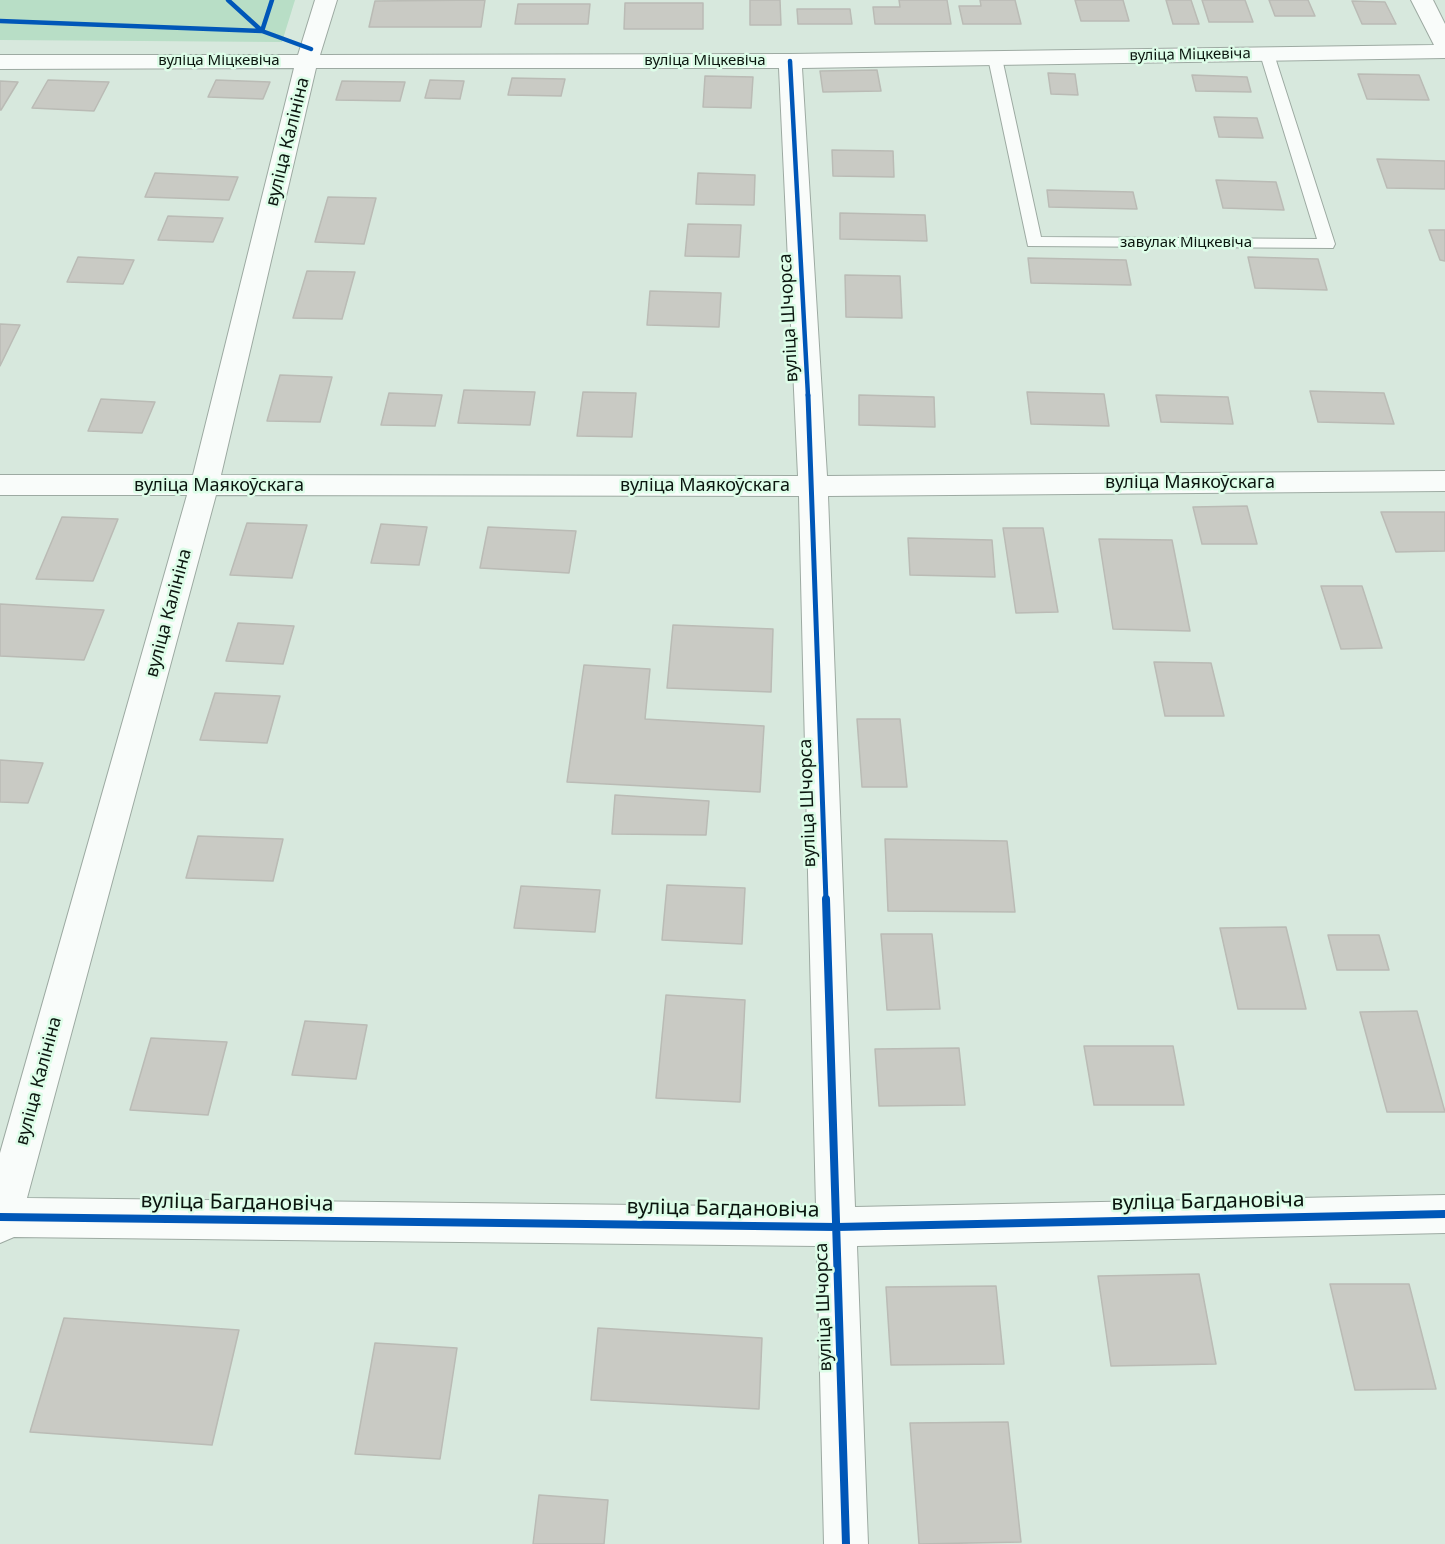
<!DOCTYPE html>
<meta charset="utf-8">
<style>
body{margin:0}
canvas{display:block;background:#d7e8dd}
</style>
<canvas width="1445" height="1544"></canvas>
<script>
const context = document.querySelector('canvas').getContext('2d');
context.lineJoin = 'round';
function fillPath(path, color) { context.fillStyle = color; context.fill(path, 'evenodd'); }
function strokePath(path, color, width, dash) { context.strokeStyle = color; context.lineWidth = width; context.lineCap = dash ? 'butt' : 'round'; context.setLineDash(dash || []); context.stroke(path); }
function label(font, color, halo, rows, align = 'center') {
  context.font = font + ' "Noto Sans",sans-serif'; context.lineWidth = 5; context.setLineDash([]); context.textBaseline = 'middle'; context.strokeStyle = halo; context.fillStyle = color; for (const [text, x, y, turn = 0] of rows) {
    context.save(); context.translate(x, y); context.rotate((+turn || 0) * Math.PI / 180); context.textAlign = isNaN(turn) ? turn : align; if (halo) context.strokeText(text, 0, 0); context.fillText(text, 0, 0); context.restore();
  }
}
fillPath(new Path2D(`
 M0,0H295L282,42L0,40Z`), '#b8dec6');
const building = new Path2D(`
 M485,0L481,27H369L375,1Z
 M750,0H780L781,25H750Z
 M899,0H947L951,24H875L873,7H900Z
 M980,0H1015L1021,24H963L959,6H981Z
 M1075,0H1123L1129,21H1081Z
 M1166,0H1191L1199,24H1173Z
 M1202,0H1245L1253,22H1209Z
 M1269,0H1308L1315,16H1275Z
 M1352,1L1385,2L1396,24H1362Z
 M625,3H703V29H624Z
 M518,4H590L588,24H515Z
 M797,9H850L852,24H798Z
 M877,70L881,91L823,92L820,71Z
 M1048,73L1075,74L1078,95L1051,94Z
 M1358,74L1419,75L1429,100L1367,99Z
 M1192,75L1247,77L1251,92L1196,91Z
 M705,76L753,77L751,108L703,107Z
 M512,78L565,79L561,96L508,95Z
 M48,80L109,82L94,111L32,108Z
 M216,80L270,82L263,99L208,97Z
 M430,80L464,81L460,99L425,98Z
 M0,81L18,82L1,110H0Z
 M342,81L405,82L400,101L336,100Z
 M1214,117L1257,118L1263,138L1219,137Z
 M832,150L893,151L894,177L833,176Z
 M1377,159L1445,161V189L1387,188Z
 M155,173L238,177L229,200L145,197Z
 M698,173L755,175L754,205L696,204Z
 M1216,180L1276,182L1284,210L1223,208Z
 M1047,190L1133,192L1137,209L1049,207Z
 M328,197L376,198L364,244L315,242Z
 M840,213L925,215L927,241L840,239Z
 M168,216L223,218L213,242L158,240Z
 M688,224L741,225L739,257L685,256Z
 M1429,230H1445V261L1440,260Z
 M78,257L134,260L123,284L67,282Z
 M1248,257L1318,259L1327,290L1255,288Z
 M1028,258L1126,260L1131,285L1031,283Z
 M307,271L355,272L342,319L293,318Z
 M845,275L900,276L902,318L846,317Z
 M650,291L721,293L719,327L647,325Z
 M0,324L20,325L0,366Z
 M280,375L332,377L320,422L267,421Z
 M464,390L535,392L530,425L458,423Z
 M1310,391L1384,393L1394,424L1318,422Z
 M583,392L636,393L632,437L577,436Z
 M1027,392L1104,394L1109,426L1031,424Z
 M389,393L442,395L435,426L381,425Z
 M859,395L934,397L935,427L859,425Z
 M1156,395L1228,397L1233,424L1161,422Z
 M101,399L155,402L142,433L88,431Z
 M1247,506L1257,544H1202L1193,507Z
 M1381,512H1445V551L1396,552Z
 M62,517L118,519L93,581L36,579Z
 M247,523L307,525L292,578L230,575Z
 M381,524L427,527L419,565L371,563Z
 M488,527L576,531L569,573L480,568Z
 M1003,528H1043L1058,612L1016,613Z
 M908,538L992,540L995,577L910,575Z
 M1099,539L1172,540L1190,631L1113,629Z
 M1321,586H1362L1382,648L1341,649Z
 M0,604L104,610L84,660L0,656Z
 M238,623L294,626L283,664L226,661Z
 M673,625L773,629L771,692L667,688Z
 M1154,662L1211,663L1224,716H1165Z
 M584,665L650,669L645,719L764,726L760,792L567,782Z
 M215,693L280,696L267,743L200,740Z
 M857,719H900L907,787H862Z
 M0,760L43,763L28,803L0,802Z
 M615,795L709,801L706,835L612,834Z
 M198,836L283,839L273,881L186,878Z
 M885,839L1007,841L1015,912L888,911Z
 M667,885L745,888L742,944L662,940Z
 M521,886L600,890L595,932L514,928Z
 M1286,927L1306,1009H1238L1220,928Z
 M881,934H932L940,1009L887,1010Z
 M1328,935H1379L1389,970H1337Z
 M666,995L745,1000L740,1102L656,1098Z
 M1417,1011L1445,1112H1387L1360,1012Z
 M305,1021L367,1025L356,1079L292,1075Z
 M151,1038L227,1042L208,1115L130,1110Z
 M1084,1046H1173L1184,1105H1094Z
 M959,1048L965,1105L879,1106L875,1049Z
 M1199,1274L1216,1364L1111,1366L1098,1276Z
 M1330,1284H1409L1436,1389L1355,1390Z
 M996,1286L1004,1364L891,1365L886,1287Z
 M64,1318L239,1330L212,1445L30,1432Z
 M598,1328L762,1338L759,1409L591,1400Z
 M375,1343L457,1348L440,1459L355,1454Z
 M1008,1422L1021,1542L919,1544L910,1423Z
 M539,1495L608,1500L604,1544H533Z`);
fillPath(building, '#c9cac4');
strokePath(building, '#babbb5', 1.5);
const lane = new Path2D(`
 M1267,50L1274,54L1335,244L1333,248L1028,246L988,58L995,54L1002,58L1041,237L1317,239L1260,54Z`);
const street = new Path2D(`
 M315,0H337L320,55L790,54L1434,45L1411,0H1433L1445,24V58L802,68L827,476L1445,471V491L828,496L855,1207L1445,1195V1233L857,1246L868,1544H824L817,1246L14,1237L0,1243V1153L187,495H0V475H193L294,68L0,69V55H298ZM316,68H779L798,476L221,475ZM216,495L799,496L816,1207L27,1198Z`);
strokePath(lane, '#9daaa2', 2);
strokePath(street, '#9daaa2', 2);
fillPath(lane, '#f9fcfa');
fillPath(street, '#f9fcfa');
strokePath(new Path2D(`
 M228,0L262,31L311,49
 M0,21L262,31L272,0
 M790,61L808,396`), '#0057b8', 4.5);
strokePath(new Path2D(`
 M808,395L826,901`), '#0057b8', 5);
strokePath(new Path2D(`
 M826,899L846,1544
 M0,1217L837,1227L1445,1214`), '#0057b8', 8);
label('15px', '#0b160f', '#ddfde8', [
 ["вуліца Міцкевіча",1190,55,-1],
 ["вуліца Міцкевіча",219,61],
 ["вуліца Міцкевіча",705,61],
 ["завулак Міцкевіча",1186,243]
]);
label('18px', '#0b160f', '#ddfde8', [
 ["вуліца Калініна",288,142,-76],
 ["вуліца Шчорса",789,318,-93],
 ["вуліца Маякоўскага",1190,483],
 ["вуліца Маякоўскага",219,486],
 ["вуліца Маякоўскага",705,486],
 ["вуліца Калініна",169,613,-75],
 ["вуліца Шчорса",808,803,-92],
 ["вуліца Калініна",39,1081,-75],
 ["вуліца Шчорса",824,1307,-92]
]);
label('21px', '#0b160f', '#ddfde8', [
 ["вуліца Багдановіча",1208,1202,-1],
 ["вуліца Багдановіча",237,1203,1],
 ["вуліца Багдановіча",723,1209,1]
]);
</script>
